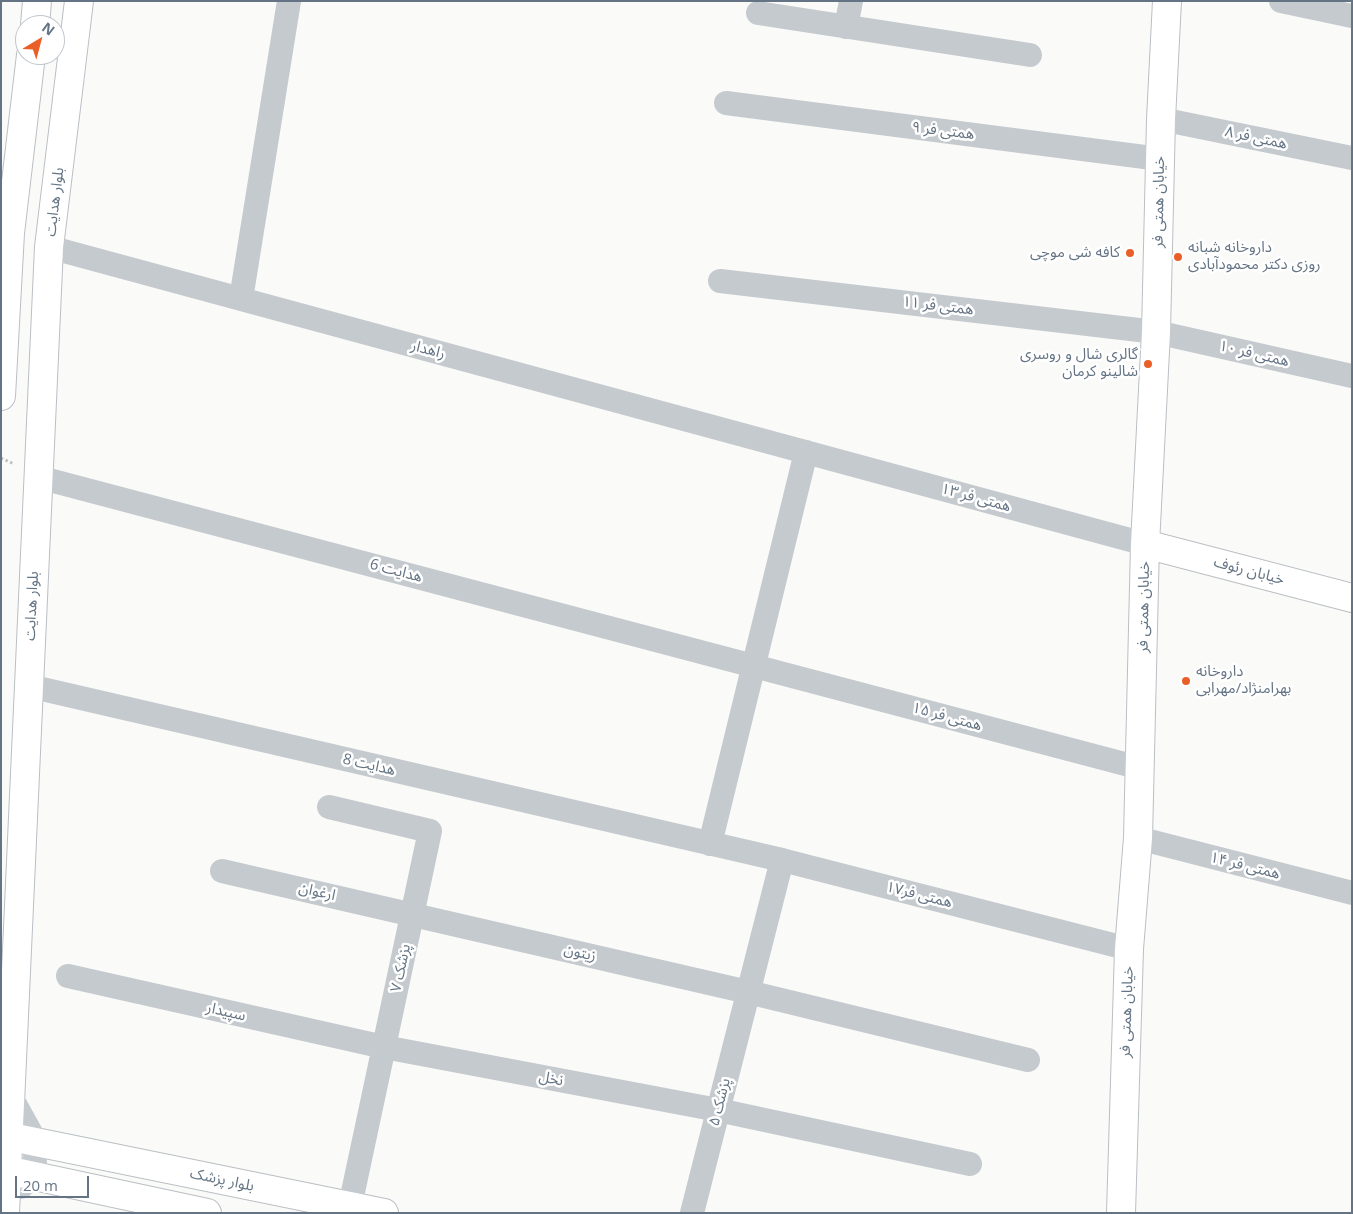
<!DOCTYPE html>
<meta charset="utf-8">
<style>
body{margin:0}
#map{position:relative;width:1353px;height:1214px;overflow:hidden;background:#fafaf8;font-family:"Open Sans",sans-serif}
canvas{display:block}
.frame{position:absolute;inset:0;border:2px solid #647484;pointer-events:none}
.north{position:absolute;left:15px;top:15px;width:50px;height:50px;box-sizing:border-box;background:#fff;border:1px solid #c1c7ce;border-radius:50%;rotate:37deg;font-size:14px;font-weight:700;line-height:20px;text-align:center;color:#647484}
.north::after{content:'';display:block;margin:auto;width:18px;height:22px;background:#ea5f28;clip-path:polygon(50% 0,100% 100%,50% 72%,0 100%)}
.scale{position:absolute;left:15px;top:1176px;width:74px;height:22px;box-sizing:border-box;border:2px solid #647484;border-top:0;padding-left:6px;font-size:15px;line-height:18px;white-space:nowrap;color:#647484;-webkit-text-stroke:4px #fff;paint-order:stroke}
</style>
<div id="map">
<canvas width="1353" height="1214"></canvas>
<div class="frame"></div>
<div class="north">N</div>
<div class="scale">20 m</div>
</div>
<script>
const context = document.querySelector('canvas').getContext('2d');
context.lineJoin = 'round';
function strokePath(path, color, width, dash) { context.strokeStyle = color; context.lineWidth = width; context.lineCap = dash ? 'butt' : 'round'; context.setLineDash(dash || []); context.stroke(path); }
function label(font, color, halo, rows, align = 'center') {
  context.font = font + ' "Open Sans","Noto Sans Arabic",sans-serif'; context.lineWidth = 5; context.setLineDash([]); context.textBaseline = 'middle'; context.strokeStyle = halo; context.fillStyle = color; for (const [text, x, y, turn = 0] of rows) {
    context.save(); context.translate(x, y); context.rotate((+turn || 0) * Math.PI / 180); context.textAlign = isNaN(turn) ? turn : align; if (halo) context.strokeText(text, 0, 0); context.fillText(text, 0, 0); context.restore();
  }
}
const secondary = new Path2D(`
 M35,25L37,1
 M1,396L10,233L31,55
 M1145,544L1352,598
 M1,1135L384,1213
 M1,1169L207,1213
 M5,1213L49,247L79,1
 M1121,1213L1129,949L1138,838L1145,544L1156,332L1161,119L1167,1`);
strokePath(secondary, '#babfc4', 30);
strokePath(new Path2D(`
 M1,458L14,464`), '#bfc2c5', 3, [2.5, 2.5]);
strokePath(new Path2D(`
 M1281,1L1352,16
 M758,13L1030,55
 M846,27L851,1
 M726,103L1160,159
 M1161,119L1352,158
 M49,247L1145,544
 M720,281L1156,332L1352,376
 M241,299L289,1
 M38,477L1140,768
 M29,686L782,860L1129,949
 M329,807L430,831L350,1206
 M1138,838L1352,893
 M710,844L806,452
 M222,871L748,992L1028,1060
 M68,976L384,1047L718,1110L970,1164
 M5,1094L10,1095L36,1142L34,1176L21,1187
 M692,1213L782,860`), '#c5cace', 24);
strokePath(secondary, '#fff', 28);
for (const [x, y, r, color] of [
 [1130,253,5,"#ea5f28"],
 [1178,257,5,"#ea5f28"],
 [1148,364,5,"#ea5f28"],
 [1186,681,5,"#ea5f28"]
]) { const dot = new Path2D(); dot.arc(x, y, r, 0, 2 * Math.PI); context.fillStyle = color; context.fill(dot); strokePath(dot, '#fff', 2); }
label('15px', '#647484', '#fff', [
 ["همتی فر ۹",943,131,7],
 ["همتی فر ۸",1256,138,12],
 ["بلوار هدایت",55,202,-83],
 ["خیابان همتی فر",1159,202,-89],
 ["همتی فر ۱۱",938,306,7],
 ["راهدار",428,350,15],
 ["همتی فر ۱۰",1254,354,13],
 ["همتی فر ۱۳",976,498,15],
 ["هدایت 6",396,571,15],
 ["خیابان رئوف",1249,571,15],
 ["بلوار هدایت",32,606,-87],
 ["خیابان همتی فر",1144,607,-89],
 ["همتی فر ۱۵",947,717,15],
 ["هدایت 8",369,765,13],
 ["همتی فر ۱۴",1245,866,14],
 ["ارغوان",317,892,13],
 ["همتی فر۱۷",919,895,14],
 ["زیتون",580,953,13],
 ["پزشک ۷",401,968,-78],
 ["سپیدار",226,1012,13],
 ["خیابان همتی فر",1127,1012,-88],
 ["نخل",551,1079,11],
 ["پزشک ۵",720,1102,-76],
 ["بلوار پزشک",222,1180,12]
]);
label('15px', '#647484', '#fff', [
 ["داروخانه‌ شبانه",1188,248],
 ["روزی دکتر محمودآبادی",1188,265],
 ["کافه شی موچی",1120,253,"right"],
 ["گالری شال و روسری",1138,355,"right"],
 ["شالینو کرمان",1138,372,"right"],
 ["داروخانه",1196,672],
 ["بهرامنژاد/مهرابی",1196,689]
], 'left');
</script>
